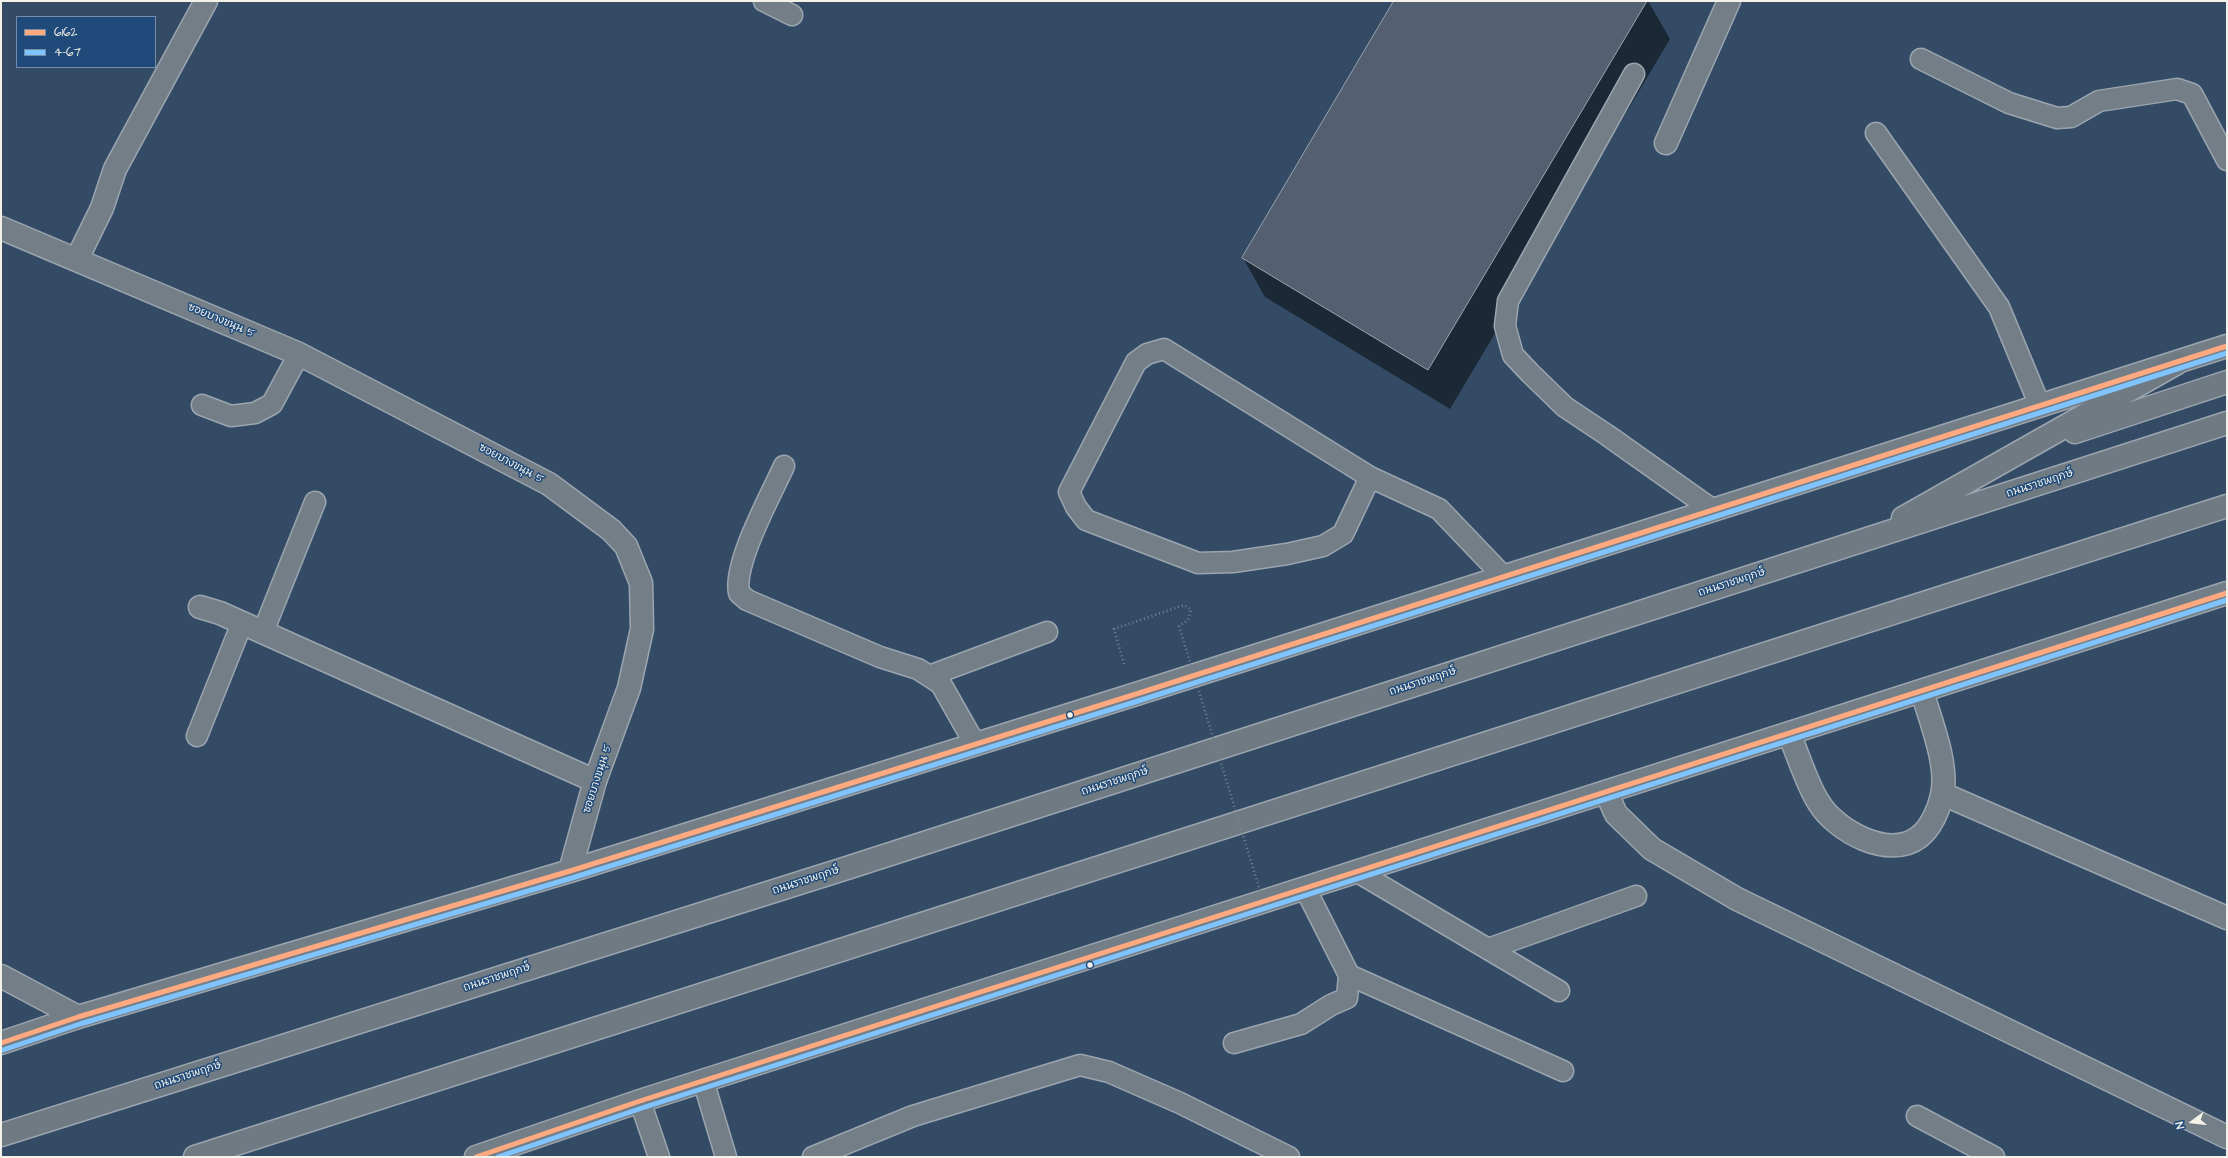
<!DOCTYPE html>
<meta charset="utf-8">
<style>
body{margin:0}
#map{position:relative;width:2228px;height:1158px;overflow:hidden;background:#344b65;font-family:"Architects Daughter",sans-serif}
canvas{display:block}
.frame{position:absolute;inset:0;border:2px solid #f4f1e8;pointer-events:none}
.legend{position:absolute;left:16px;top:16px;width:140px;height:52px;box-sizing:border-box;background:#1f4a7a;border:1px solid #748da6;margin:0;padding:5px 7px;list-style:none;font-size:12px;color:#f4f1e8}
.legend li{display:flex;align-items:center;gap:8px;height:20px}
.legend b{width:20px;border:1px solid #748da6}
.north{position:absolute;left:2172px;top:1102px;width:40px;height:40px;-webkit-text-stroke:3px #1f4a7a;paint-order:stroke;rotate:255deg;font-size:11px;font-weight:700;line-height:16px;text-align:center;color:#f4f1e8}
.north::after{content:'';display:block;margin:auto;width:14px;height:18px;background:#f4f1e8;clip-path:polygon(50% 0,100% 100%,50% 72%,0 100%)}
</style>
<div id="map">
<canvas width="2228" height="1158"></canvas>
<div class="frame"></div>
<ul class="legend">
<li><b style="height:5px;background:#ffa980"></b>6162</li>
<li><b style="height:5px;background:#80c4ff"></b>4-67</li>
</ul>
<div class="north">N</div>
</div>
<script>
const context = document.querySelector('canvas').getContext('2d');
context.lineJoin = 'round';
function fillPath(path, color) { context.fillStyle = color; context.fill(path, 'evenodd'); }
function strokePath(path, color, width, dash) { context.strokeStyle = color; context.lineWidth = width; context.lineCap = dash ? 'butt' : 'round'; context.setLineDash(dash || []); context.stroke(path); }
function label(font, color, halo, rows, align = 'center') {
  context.font = font + ' "Architects Daughter","Playpen Sans Thai",sans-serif'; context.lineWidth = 3; context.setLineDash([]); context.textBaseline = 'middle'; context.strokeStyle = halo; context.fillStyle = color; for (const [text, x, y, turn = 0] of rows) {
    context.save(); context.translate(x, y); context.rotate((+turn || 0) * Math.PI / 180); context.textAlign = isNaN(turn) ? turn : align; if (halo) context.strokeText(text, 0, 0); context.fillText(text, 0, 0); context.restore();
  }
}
fillPath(new Path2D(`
 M1396,1H1648L1670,39L1450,409L1265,297L1243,258Z`), '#0007');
const building = new Path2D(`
 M1394,1H1647L1428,370L1242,258Z`);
fillPath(building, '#546071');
strokePath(building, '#9ba5af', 1);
const lane = new Path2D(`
 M764,1L792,15
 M1921,59L2009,103L2057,118L2071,117L2099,101L2177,89L2192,94L2227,160
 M1634,74L1508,301L1505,326L1513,355L1530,373L1565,407L1607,435L1713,510
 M1876,133L1999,307L2040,406
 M202,405L231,416L255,413L272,404L299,354
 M784,466C771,495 733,563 739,593L747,600L880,657L918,669L929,676L941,684L975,744
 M1370,477L1343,534L1323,546L1287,554L1233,562L1198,563L1086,520L1076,507L1069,492L1136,362L1147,354L1164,349L1370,477L1439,509L1504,577
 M263,632L315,502
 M929,676L1047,632
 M197,736L242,623
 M1356,871L1559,991
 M1488,949L1636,896
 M1349,975L1563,1071
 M1234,1043L1301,1024L1331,1005L1347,998L1349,975L1305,888
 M703,1080L726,1157
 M640,1101L659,1157
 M1917,1116L1994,1157
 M813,1157L913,1116L1080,1065L1109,1072L1180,1103L1289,1157`);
const street = new Path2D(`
 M1666,143L1729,1
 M200,607L220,613L595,781
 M1789,734C1798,754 1807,785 1819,803C1836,831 1889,860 1919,837C1931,828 1939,809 1942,795C1949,765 1930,720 1922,691
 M1606,792L1616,814L1652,849L1737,899L2227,1137
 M1943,794L2227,918
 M1,976L78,1017`);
const secondary = new Path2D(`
 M1,228L299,354L549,484L611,530L626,546L641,583L642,629L629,688L595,781L570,871
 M77,259L102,208L115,169L206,1
 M1,1043L78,1017L570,871L1133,695L2227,346
 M476,1157L640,1101L2227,593`);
const primary = new Path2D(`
 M2075,432L2227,382
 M1903,518L2177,363
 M1,1135L847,868L2227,423
 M195,1157L2227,506`);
strokePath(lane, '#9ba5af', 23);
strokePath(street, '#9ba5af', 25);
strokePath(secondary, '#9ba5af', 25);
strokePath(primary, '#9ba5af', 25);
strokePath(new Path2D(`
 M1124,664L1114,629L1184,605L1191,610L1188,620L1179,626`), '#78838f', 2.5, [1, 3]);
strokePath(lane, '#737e87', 20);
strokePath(street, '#737e87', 22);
strokePath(secondary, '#737e87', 22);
strokePath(primary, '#707a83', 22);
strokePath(new Path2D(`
 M1179,626L1265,907`), '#78838f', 2.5, [1, 3]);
strokePath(new Path2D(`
 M1,1043L78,1017L570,871L1133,695L2227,346
 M476,1157L640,1101L2227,593`), '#ffa980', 5);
strokePath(new Path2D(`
 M3,1050L80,1024L572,878L1135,702L2227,353
 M498,1157L642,1108L2227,600`), '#80c4ff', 5);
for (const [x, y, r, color] of [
 [1070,715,3.5,"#f4f1e8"],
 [1090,965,3.5,"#f4f1e8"]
]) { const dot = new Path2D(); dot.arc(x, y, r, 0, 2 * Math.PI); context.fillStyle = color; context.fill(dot); strokePath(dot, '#1f4a7a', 1.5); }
label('11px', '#f4f1e8', '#1f4a7a', [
 ["ซอยบางขนุน 5",221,321,23],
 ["ซอยบางขนุน 5",511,464,28],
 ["ถนนราชพฤกษ์",2040,484,-18],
 ["ถนนราชพฤกษ์",1732,583,-18],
 ["ถนนราชพฤกษ์",1423,682,-18],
 ["ซอยบางขนุน 5",598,779,-72],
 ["ถนนราชพฤกษ์",1115,782,-18],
 ["ถนนราชพฤกษ์",806,881,-18],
 ["ถนนราชพฤกษ์",497,978,-18],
 ["ถนนราชพฤกษ์",188,1076,-18]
]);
</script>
